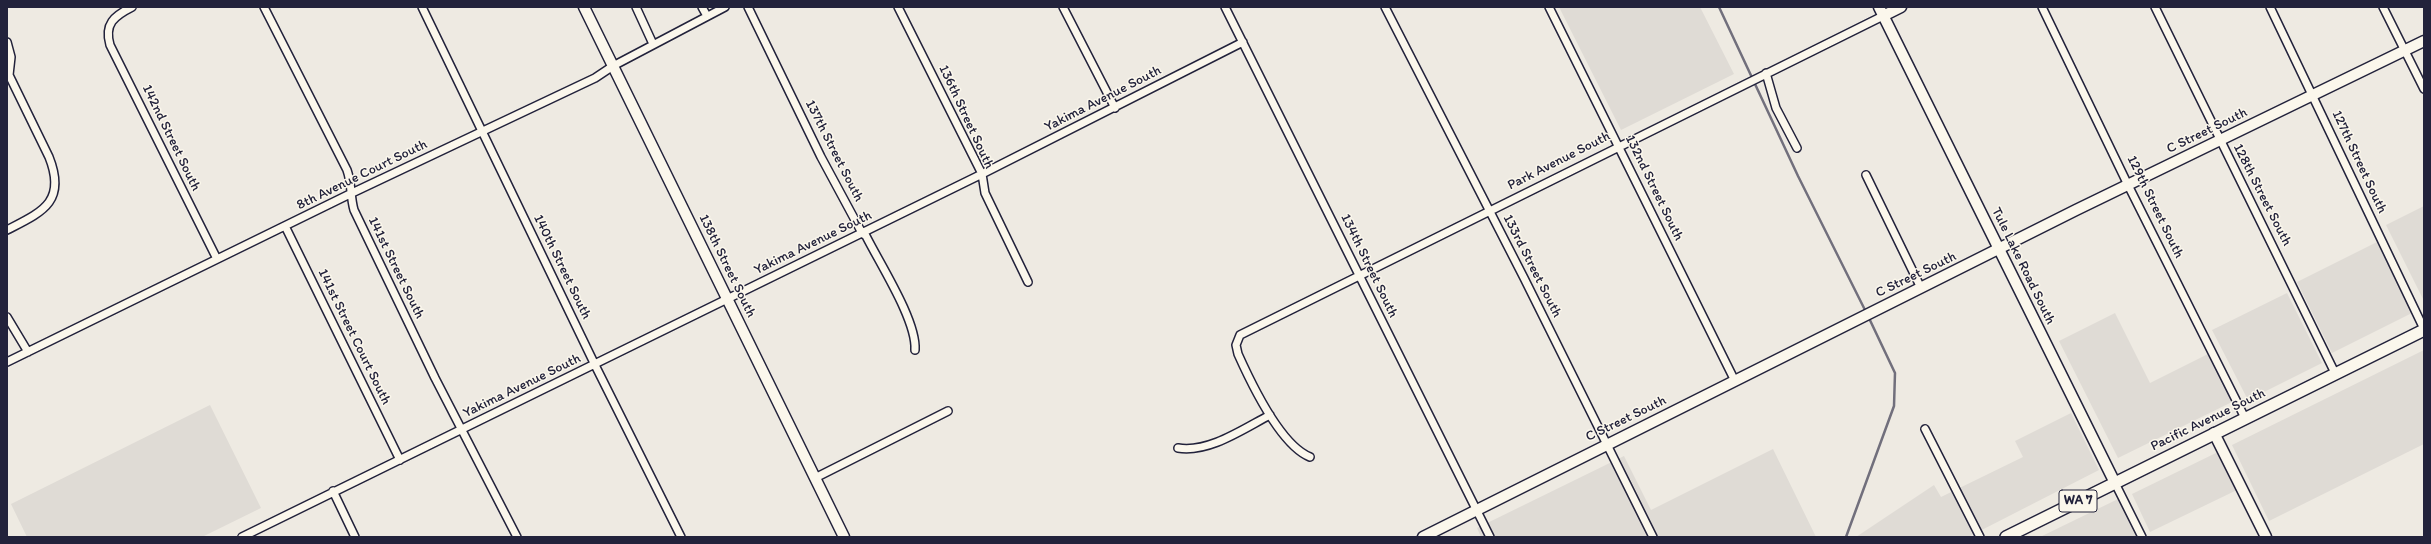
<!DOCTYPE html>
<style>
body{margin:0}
#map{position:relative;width:2431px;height:544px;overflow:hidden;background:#eeeae2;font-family:Itim,sans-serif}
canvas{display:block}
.frame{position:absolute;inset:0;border:8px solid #22223b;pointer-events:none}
</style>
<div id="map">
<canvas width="2431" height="544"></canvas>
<div class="frame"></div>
</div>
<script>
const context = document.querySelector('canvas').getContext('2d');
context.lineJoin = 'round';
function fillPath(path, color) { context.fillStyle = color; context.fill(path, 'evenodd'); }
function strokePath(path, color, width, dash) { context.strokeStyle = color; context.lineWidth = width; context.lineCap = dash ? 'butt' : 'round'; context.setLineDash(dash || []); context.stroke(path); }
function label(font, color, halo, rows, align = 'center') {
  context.font = font + ' Itim,sans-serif'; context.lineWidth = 3; context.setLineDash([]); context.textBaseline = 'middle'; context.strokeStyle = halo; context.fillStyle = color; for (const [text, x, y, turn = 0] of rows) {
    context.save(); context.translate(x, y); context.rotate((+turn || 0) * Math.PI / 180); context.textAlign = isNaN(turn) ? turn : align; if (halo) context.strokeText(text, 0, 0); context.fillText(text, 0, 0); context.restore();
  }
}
fillPath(new Path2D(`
 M1559,7H1700L1734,74L1621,130Z
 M2424,206V301L2386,225Z
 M2377,242L2412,313L2332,353L2297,282Z
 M2287,293L2322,363L2248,400L2212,330Z
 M2115,313L2150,383L2208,354L2232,402L2118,458L2059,341Z
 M2424,350V444L2269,521L2232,445Z
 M210,405L261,508L202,537H27L11,504Z
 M2071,413L2099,470L1968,537H1856L1934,485L1941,497L2023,457L2015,441Z
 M1773,449L1816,537H1481L1477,528L1624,456L1651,510Z
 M2220,451L2239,489L2150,532L2132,494Z
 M2118,499L2136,537H2040L2114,501Z`), '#dfdbd5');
strokePath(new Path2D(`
 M1719,7L1798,176L1866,312
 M1846,537L1894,406L1895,373L1868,316`), '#716f7c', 2.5);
const street = new Path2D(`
 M132,7C114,16 104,24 110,45L217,259
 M264,7L347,170C352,184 350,196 354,210L435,378L517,537
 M422,7L595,365L681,537
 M636,7L653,44
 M702,7L707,16
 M748,7L821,157L862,233L866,236C880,264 917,321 915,350
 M898,7L982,174L985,193L1028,282
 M1063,7L1115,108
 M1225,7L1490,537
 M1385,7L1524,278L1653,537
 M1549,7L1735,381
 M2042,7L2128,185L2245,418
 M2155,7L2335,373
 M2270,7L2424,329
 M2383,7L2424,89
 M7,42L11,57L9,75L49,157C67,202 42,212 7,230
 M1766,73L1776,108L1797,148
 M1866,175L1921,288
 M285,226L400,460
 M7,317L28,352
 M7,362L352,193L595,78L613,66L725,7
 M1925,429L1980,537
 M1178,448C1209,453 1243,429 1270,415
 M1310,457C1280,445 1251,383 1238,354L1236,345L1240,335L1883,16
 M815,478L948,411
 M2115,483L2142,537
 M333,491L355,537
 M242,537L982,174L1243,42`);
const secondary = new Path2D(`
 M584,7L844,537
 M1879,7L2115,483
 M1883,16L1901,7
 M2214,433L2266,537
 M1423,537L2076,210L2424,41`);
const primary = new Path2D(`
 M2006,537L2424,330`);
strokePath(street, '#22223b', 10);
strokePath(secondary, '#22223b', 13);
strokePath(primary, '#22223b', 14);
strokePath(street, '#fbf7ec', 7);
strokePath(secondary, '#fbf7ec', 10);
strokePath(primary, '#fbf7ec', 11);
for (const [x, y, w] of [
 [2078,501,38]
]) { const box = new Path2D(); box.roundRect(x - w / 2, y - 11, w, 22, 3); context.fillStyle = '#fbf7ec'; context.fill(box); strokePath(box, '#22223b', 1); }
label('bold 13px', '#22223b', null, [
 ["WA 7",2078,501]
]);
label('14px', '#22223b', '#fbf7ec', [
 ["Yakima Avenue South",1103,99,-27],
 ["136th Street South",966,117,65],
 ["C Street South",2207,131,-26],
 ["142nd Street South",171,138,64],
 ["137th Street South",834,151,63],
 ["Park Avenue South",1559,161,-27],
 ["127th Street South",2359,162,65],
 ["8th Avenue Court South",362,175,-26],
 ["132nd Street South",1654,188,64],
 ["128th Street South",2262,195,63],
 ["129th Street South",2155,207,64],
 ["Yakima Avenue South",813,243,-26],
 ["138th Street South",727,266,64],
 ["134th Street South",1369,266,64],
 ["133rd Street South",1532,266,63],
 ["Tule Lake Road South",2023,266,64],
 ["140th Street South",562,267,64],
 ["141st Street South",396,268,64],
 ["C Street South",1916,275,-26],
 ["141st Street Court South",354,337,64],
 ["Yakima Avenue South",522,386,-26],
 ["C Street South",1626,419,-26],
 ["Pacific Avenue South",2208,420,-26]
]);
</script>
